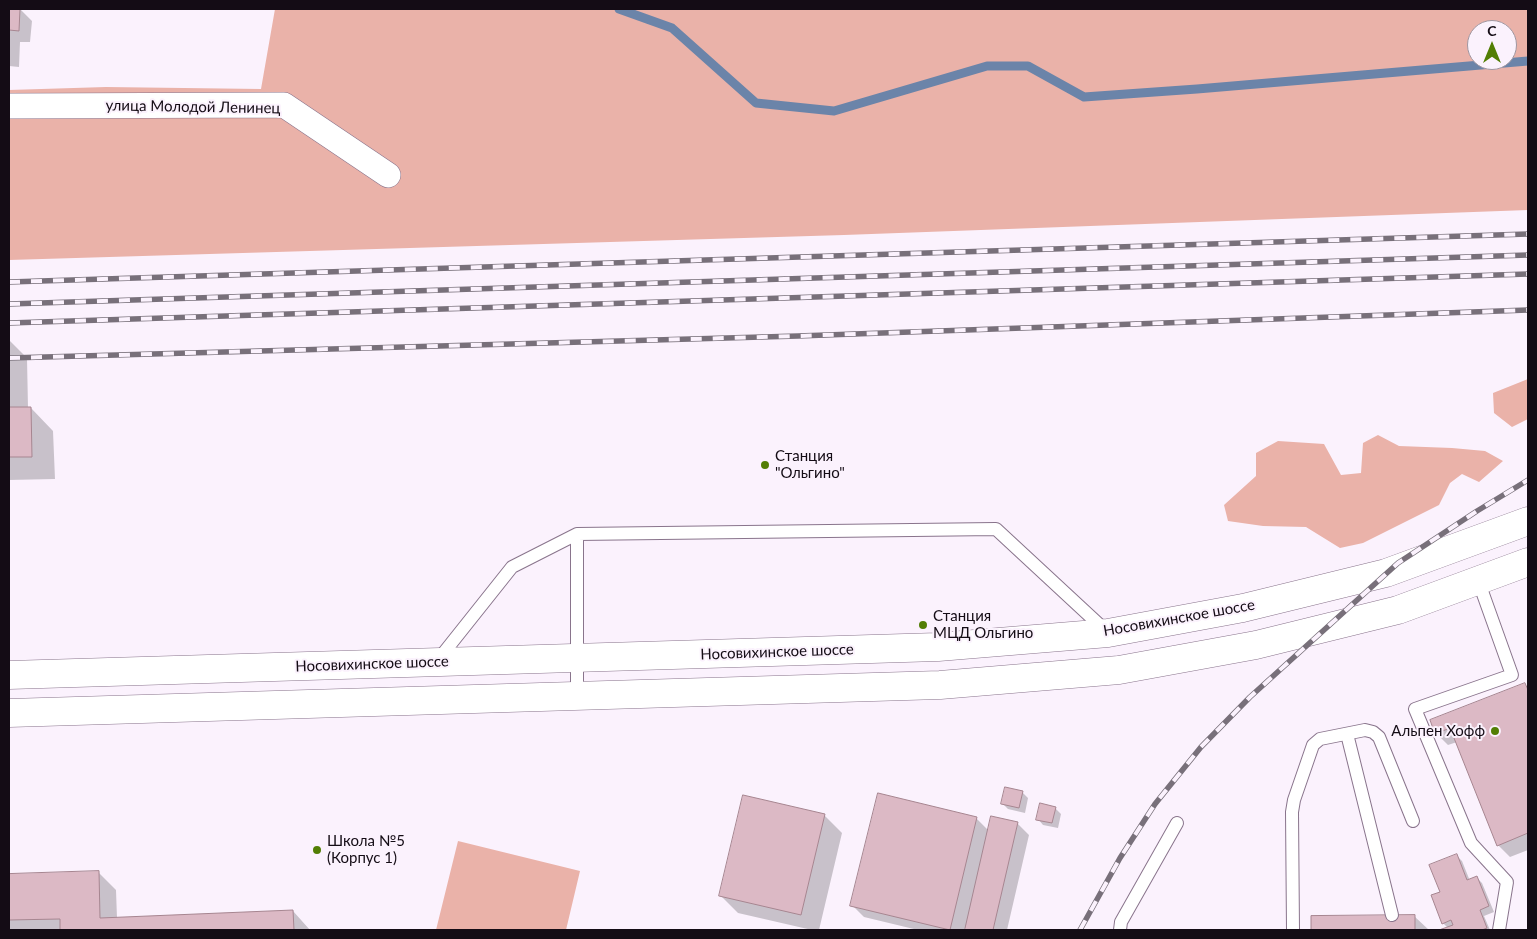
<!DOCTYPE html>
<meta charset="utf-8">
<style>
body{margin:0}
#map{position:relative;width:1537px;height:939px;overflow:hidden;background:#fbf2fd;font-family:Lato,sans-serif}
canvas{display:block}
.frame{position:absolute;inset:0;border:10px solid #140c15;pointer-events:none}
.north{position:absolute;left:1467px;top:20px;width:50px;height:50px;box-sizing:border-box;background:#fbf2fd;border:1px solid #9f96a0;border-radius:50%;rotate:0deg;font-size:14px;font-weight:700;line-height:20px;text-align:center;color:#140c15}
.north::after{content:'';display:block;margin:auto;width:18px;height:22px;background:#527e04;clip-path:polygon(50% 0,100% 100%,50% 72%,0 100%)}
</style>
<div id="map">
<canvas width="1537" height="939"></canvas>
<div class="frame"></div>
<div class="north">С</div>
</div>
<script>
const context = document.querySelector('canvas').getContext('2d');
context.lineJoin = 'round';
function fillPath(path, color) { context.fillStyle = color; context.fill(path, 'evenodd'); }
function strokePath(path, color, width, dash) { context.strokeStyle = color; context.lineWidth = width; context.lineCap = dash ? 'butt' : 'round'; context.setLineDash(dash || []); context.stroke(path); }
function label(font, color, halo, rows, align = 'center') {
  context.font = font + ' Lato,sans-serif'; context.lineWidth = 4; context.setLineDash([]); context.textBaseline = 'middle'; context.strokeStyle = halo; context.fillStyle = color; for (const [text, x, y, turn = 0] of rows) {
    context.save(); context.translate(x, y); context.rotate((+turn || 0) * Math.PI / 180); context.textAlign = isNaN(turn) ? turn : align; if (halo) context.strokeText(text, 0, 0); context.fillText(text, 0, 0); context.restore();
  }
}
fillPath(new Path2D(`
 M275,9H1528V210L844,235L9,260V90L106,87L261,89ZM1477,30H1507V60H1477Z
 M1528,379V419L1512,427L1494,413L1493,393Z
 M1378,435L1399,446L1452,448L1485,451L1503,461L1479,482L1462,474L1450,483L1439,505L1363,543L1340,548L1306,527L1263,526L1228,521L1224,505L1256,476V453L1278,441L1324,444L1341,475L1361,473L1363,443Z
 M458,841L580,871L566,930H436Z`), '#eab2a9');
fillPath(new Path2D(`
 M9,9H20L32,21L30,42H20L19,67L9,66Z
 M9,340L27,358L28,408H31L53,431L55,479L9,480Z
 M1524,684L1528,688V850L1510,857L1498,845L1457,742L1448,745L1436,733Z
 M1022,792L1028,798L1025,813L1008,809L1002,803Z
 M1055,808L1061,814L1058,828L1043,825L1038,819Z
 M824,815L842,833L819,930H812L738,913L720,895Z
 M976,818L989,831L1017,823L1029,835L1007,930H967L965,928L964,930H918L864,917L852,905Z
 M1456,855L1462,861L1470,881L1477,878L1482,883L1494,912L1484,916L1490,930H1442L1448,928L1443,923L1441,892Z
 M98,872L116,890L117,918L293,911L310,930H9V875Z
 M1414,916L1429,930H1312V917Z`), '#0003');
strokePath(new Path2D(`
 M619,9L672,28L756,103L834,111L987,66H1028L1084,97L1197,89L1528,61`), '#6b84a9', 9);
const building = new Path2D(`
 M9,9H20L19,31L9,30Z
 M9,407H31L32,457H9Z
 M1525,683L1528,690V833L1497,846L1450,728L1435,734L1430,720Z
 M1005,787L1023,791L1019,808L1001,804Z
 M878,793L977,817L950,930L850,906Z
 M743,795L825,814L801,915L719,896Z
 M1040,803L1056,807L1052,823L1036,820Z
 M991,816L1018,822L993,930H965Z
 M1457,854L1467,880L1477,876L1489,906L1480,910L1487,928L1482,930H1439L1453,925L1451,920L1442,924L1431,895L1440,892L1429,865Z
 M99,871L100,918L293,910L294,930H60V919L9,920V874Z
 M1415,915V930H1311V916Z`);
fillPath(building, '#dcb9c5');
strokePath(building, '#a68590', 1);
const service = new Path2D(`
 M1478,580L1512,675L1415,709L1471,843L1507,882L1499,930
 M438,660L512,567L577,534L996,529L1106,631
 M577,696V534
 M1347,734L1392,915
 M1120,930L1121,922L1177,823
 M1293,930L1292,812L1294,800L1313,745L1320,739L1365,730L1373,732L1379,737L1413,821`);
const minor = new Path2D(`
 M9,106L284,105L388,175`);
const secondary = new Path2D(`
 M9,675L938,647L1108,633L1243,608L1386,573L1528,521
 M9,713L940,685L1119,670L1256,645L1398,610L1528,562`);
strokePath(service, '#89748c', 14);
strokePath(minor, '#89748c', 26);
strokePath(secondary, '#89748c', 29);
strokePath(service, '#fff', 12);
strokePath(minor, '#fff', 25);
strokePath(secondary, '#fff', 28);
const rail = new Path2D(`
 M9,282L1528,234
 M9,304L1528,255
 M9,323L1528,274
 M9,358L798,336L1528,310
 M1080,930L1120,858L1155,804L1201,747L1250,697L1398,563L1477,511L1528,480`);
strokePath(rail, '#78707a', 5.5);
strokePath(rail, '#fbf2fd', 4, [11]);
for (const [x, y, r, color] of [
 [765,465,5,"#527e04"],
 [923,625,5,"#527e04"],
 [1495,731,5,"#527e04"],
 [317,850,5,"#527e04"]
]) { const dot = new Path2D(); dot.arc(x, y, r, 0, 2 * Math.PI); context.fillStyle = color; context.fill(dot); strokePath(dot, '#fbf2fd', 2); }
label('15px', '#140c15', '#fbf2fd', [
 ["улица Молодой Ленинец",193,107,1],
 ["Носовихинское шоссе",1179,618,-10],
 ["Носовихинское шоссе",777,652,-2],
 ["Носовихинское шоссе",372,664,-2]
]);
label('15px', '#140c15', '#fbf2fd', [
 ["Станция",775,456],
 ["\"Ольгино\"",775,473],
 ["Станция",933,616],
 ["МЦД Ольгино",933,633],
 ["Альпен Хофф",1485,731,"right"],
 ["Школа №5",327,841],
 ["(Корпус 1)",327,858]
], 'left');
</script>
